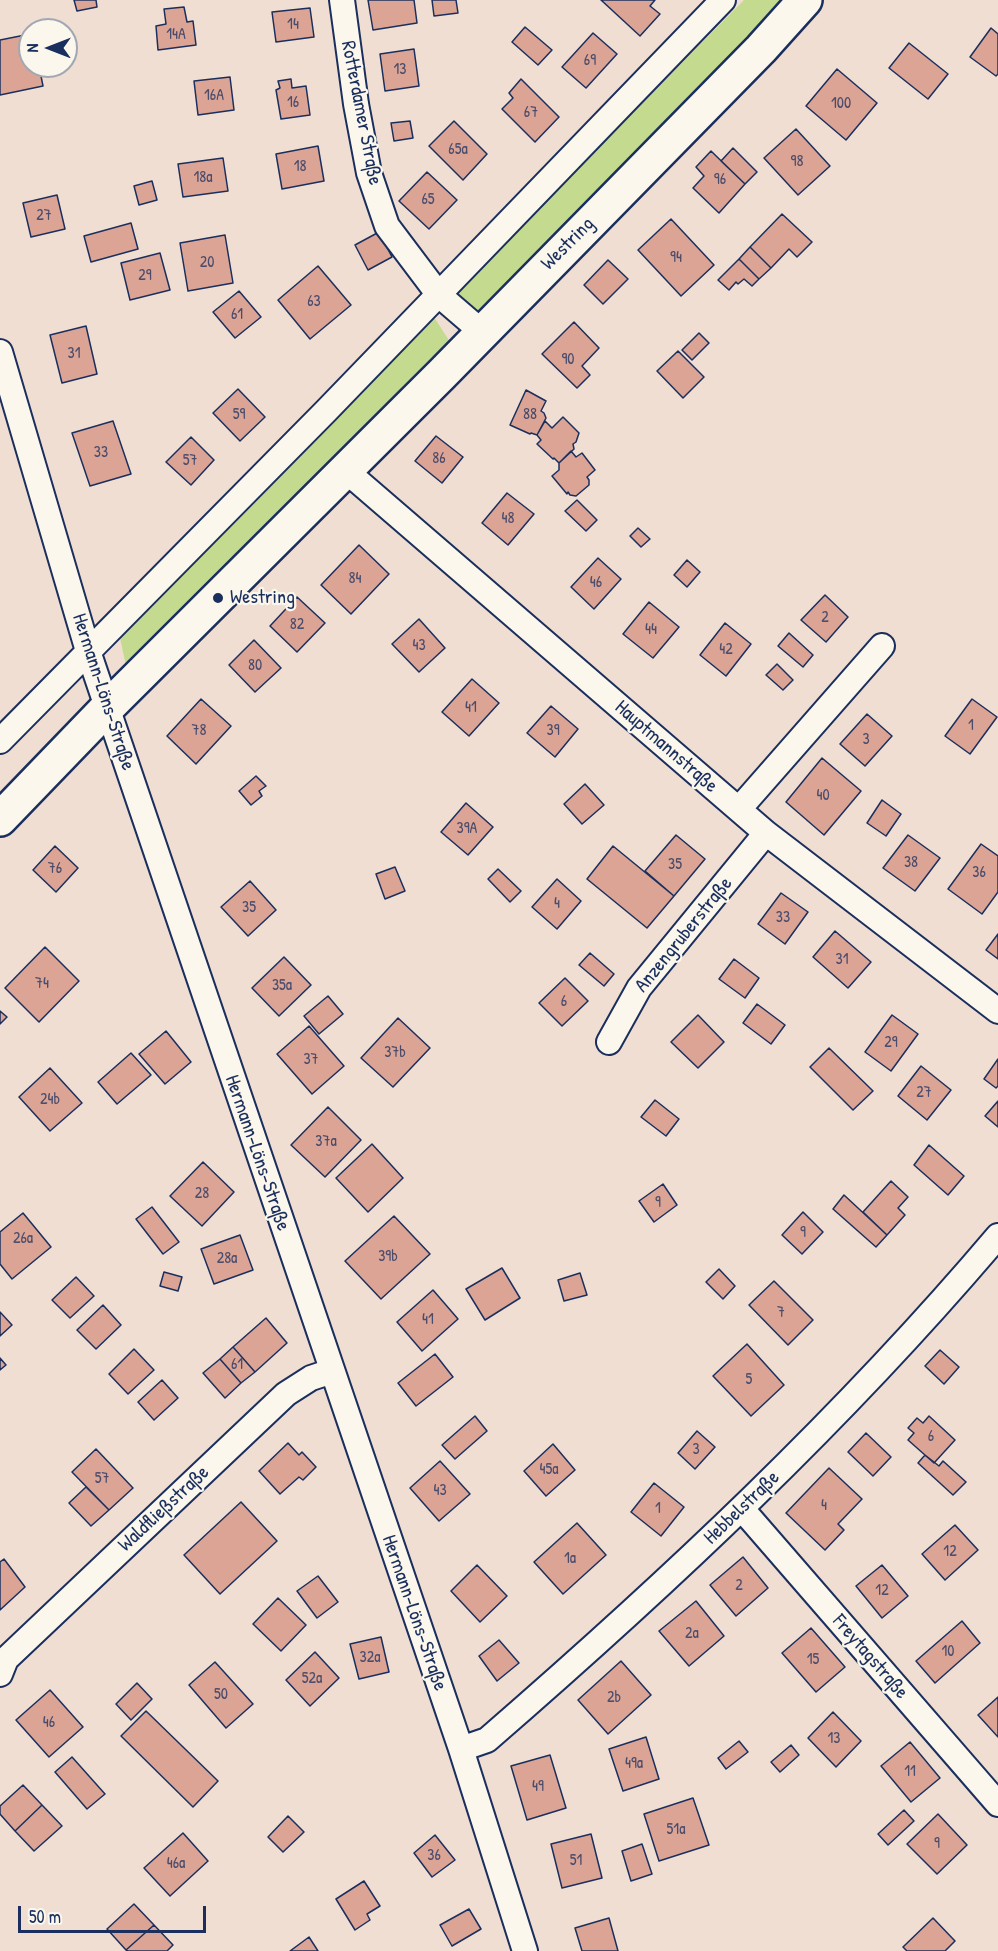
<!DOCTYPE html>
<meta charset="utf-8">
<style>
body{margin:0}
#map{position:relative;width:998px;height:1951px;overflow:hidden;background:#f1ded2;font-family:"Patrick Hand",sans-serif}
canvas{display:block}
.north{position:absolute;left:18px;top:18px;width:60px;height:60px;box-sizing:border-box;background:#fbf7ec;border:2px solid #a1a7b3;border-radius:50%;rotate:270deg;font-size:16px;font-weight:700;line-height:24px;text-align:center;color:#1b2f5e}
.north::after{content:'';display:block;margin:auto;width:21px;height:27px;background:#1b2f5e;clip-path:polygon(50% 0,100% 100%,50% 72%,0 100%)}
.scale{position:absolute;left:18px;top:1906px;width:188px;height:27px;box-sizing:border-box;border:3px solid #1b2f5e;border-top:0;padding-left:8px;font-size:18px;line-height:21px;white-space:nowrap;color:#1b2f5e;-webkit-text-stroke:4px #fbf7ec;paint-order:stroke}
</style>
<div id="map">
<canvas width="998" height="1951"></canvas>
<div class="north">N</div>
<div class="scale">50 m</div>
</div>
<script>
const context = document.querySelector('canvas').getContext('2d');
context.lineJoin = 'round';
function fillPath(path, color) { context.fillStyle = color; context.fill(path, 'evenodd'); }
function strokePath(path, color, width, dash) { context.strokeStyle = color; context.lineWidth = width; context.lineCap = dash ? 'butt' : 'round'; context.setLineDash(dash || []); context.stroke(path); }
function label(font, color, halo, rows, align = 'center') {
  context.font = font + ' "Patrick Hand",sans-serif'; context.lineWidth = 4.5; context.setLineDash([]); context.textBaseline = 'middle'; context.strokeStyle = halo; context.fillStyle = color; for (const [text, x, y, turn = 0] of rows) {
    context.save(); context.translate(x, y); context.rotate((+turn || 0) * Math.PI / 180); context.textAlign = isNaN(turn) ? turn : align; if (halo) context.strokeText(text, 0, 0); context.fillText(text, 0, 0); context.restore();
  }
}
fillPath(new Path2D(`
 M744,0H790L479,316L456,292Z
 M432,314L452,345L127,670L120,638Z`), '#c3da8f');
const building = new Path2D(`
 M74,0H96L97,7L77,11Z
 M368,0H414L417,23L373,30Z
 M432,0H456L458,13L434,16Z
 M601,0H655L650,6L660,14L640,36Z
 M184,7L187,22L193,21L196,45L158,50L156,26L166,24L164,9Z
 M310,8L314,37L276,42L272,12Z
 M525,27L552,50L538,65L512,42Z
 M991,28L998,34V74L996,76L970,57Z
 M593,33L617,54L586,88L562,67Z
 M30,34V66H39L43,86L0,95V40Z
 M909,43L948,74L928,99L889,68Z
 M414,49L419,86L385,91L380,54Z
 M837,69L877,103L846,140L806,106Z
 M230,77L234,110L198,115L194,81Z
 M291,79L292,88L306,86L310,115L281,119L276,90L280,88L278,81Z
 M521,79L559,117L535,142L502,109L513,98L509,93Z
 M410,121L413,138L394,141L391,123Z
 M454,121L487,154L463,180L429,146Z
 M796,129L830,166L798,195L764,158Z
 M318,146L324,181L282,189L276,154Z
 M733,148L757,172L745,184L721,161Z
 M711,151L745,184L719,213L693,188L704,176L696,167Z
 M223,158L228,191L183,197L178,164Z
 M427,172L457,200L429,229L399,201Z
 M152,181L157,200L139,205L134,186Z
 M57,195L65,229L31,237L23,203Z
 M782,214L812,242L797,257L789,249L771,268L750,247Z
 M671,219L714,265L681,296L638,250Z
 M131,223L138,249L91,262L84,236Z
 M379,232L392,257L368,270L355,245Z
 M225,235L233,283L188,291L180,243Z
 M750,247L771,268L759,279L739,259Z
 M160,253L170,290L130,300L121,263Z
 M739,259L759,279L752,286L744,279L738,284L736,282L729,290L718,280Z
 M608,260L628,279L603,304L584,285Z
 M318,266L351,305L310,339L278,300Z
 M239,291L261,317L235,338L213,312Z
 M574,322L599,348L582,366L590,375L577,388L542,354Z
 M86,326L97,374L62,383L50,335Z
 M699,333L709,343L692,360L682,350Z
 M678,351L704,377L683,398L657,371Z
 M238,389L265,417L240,441L213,413Z
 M526,390L546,401L541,411L544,413L546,418L537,435L531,433L530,434L510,425Z
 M563,417L579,433L576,442L573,444L574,449L559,463L554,458L553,459L537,444L541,440L537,435L545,421L552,428Z
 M113,421L131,474L90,486L72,433Z
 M436,436L463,457L442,483L415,461Z
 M191,437L214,460L191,485L166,462Z
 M571,451L576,457L582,453L595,470L587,477L589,480V485L576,496L570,495L568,492L567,494L552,476L559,470V463Z
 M507,493L534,514L508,545L482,523Z
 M577,500L597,520L586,531L565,511Z
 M638,528L650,539L641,547L630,536Z
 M359,545L389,574L351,614L321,585Z
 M598,558L621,579L594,609L571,587Z
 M687,560L700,572L687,587L674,575Z
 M825,595L848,617L826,642L801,620Z
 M297,597L325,623L297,652L270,626Z
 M649,602L679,627L653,658L623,634Z
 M419,619L445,648L419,672L392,644Z
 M725,623L751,644L726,676L700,655Z
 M789,633L813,655L803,667L778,646Z
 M254,640L281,668L255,692L229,665Z
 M777,664L793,680L783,690L766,675Z
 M472,679L499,703L469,736L442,712Z
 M201,699L231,726L196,764L167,736Z
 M972,699L997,717L970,754L945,736Z
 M551,706L578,729L555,757L527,733Z
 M867,714L892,736L865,766L840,744Z
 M822,758L861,791L824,835L786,802Z
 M256,776L266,786L259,791L262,796L251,805L239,791Z
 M585,784L604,805L582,824L564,804Z
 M882,800L901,814L886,836L867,823Z
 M466,803L493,827L468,855L441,832Z
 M676,835L705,859L674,896L645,871Z
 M908,835L940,858L915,891L883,868Z
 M981,844L998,856V892L982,914L948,889Z
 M55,846L78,868L56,892L33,870Z
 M613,846L674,896L647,928L587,879Z
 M395,867L405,891L385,899L376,874Z
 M498,869L521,891L510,902L488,879Z
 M557,879L581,901L557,929L532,907Z
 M250,881L276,910L248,936L221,907Z
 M781,893L808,912L785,944L758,924Z
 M835,931L871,962L848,988L813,957Z
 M998,934V959L986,950Z
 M45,947L79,981L39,1022L5,988Z
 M590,953L614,974L604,986L579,965Z
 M284,957L311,985L279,1016L252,988Z
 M734,959L759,978L745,998L719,979Z
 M565,978L588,1001L562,1026L539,1003Z
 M328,996L343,1014L319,1034L304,1016Z
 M757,1004L785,1025L771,1044L743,1023Z
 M0,1011L7,1017L0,1024Z
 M698,1015L724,1042L698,1068L671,1042Z
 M892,1015L918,1034L891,1071L865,1052Z
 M398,1018L430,1048L393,1087L361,1058Z
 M309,1026L344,1066L312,1094L277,1054Z
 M166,1031L191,1062L165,1084L139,1054Z
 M829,1048L873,1091L853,1110L810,1067Z
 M131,1053L151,1075L117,1104L98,1082Z
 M998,1059V1086L996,1088L984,1079Z
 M921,1066L951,1090L927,1120L898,1096Z
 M50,1068L82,1103L50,1131L19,1097Z
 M655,1100L679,1119L666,1136L641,1117Z
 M998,1101V1127L985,1116Z
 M328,1107L361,1140L325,1177L291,1145Z
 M372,1144L403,1178L368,1212L336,1178Z
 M929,1145L964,1176L948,1195L914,1165Z
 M203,1162L234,1192L202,1226L170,1196Z
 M891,1181L908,1197L898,1208L905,1215L887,1235L863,1212Z
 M663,1184L677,1205L654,1222L639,1201Z
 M844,1195L887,1235L876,1247L833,1209Z
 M152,1207L179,1242L163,1254L136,1219Z
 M803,1212L823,1232L802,1254L782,1235Z
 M23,1213L51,1247L12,1279L0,1264V1232Z
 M394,1216L430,1254L381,1299L345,1261Z
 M240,1235L253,1270L214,1284L201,1249Z
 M502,1268L520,1298L485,1320L466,1289Z
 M719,1269L735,1286L723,1299L706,1282Z
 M164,1272L182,1277L178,1291L160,1286Z
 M580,1273L587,1295L564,1301L558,1280Z
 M76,1277L94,1296L70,1318L52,1300Z
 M774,1281L813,1320L788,1345L749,1305Z
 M433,1290L458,1319L422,1351L397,1322Z
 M103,1305L121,1325L96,1349L77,1330Z
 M0,1312L12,1325L0,1336Z
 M266,1318L287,1343L255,1372L233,1347Z
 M747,1344L784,1385L751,1416L713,1376Z
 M233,1347L255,1372L241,1383L220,1359Z
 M134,1349L154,1370L128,1394L109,1374Z
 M940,1350L959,1367L944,1384L925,1366Z
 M435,1354L453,1377L416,1406L398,1383Z
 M0,1358L6,1365L0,1370Z
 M220,1359L241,1383L225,1398L203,1373Z
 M162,1380L178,1398L154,1420L138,1402Z
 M475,1416L487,1431L455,1459L442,1445Z
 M929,1416L955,1440L934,1463L908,1440L914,1433L908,1428L917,1418L923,1423Z
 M697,1431L715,1447L695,1469L678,1453Z
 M866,1433L891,1457L873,1476L848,1452Z
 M288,1443L299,1455L302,1452L316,1467L303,1480L299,1477L280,1494L259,1471Z
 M553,1444L575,1470L546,1496L524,1471Z
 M96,1449L133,1488L109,1510L72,1472Z
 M925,1455L939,1466L943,1461L966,1482L953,1495L918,1463Z
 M440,1461L470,1494L439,1521L410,1488Z
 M829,1468L862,1499L838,1524L844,1530L825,1550L786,1513Z
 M654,1483L684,1507L661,1536L631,1512Z
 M86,1487L109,1510L91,1526L69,1503Z
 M241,1502L277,1541L220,1594L184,1555Z
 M577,1523L606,1555L563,1594L534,1562Z
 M955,1525L978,1550L945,1580L922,1554Z
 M743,1557L768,1588L736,1616L710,1585Z
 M4,1559L25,1587L0,1610V1562Z
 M477,1565L507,1596L480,1622L451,1591Z
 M882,1565L908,1596L882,1618L856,1586Z
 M318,1576L338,1602L317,1618L297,1591Z
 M278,1598L306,1625L281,1651L253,1624Z
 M696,1601L724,1636L689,1666L659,1631Z
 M962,1621L980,1643L935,1683L916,1661Z
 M811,1628L845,1667L816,1692L782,1653Z
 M381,1637L389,1672L359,1679L350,1644Z
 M499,1640L519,1663L497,1681L479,1656Z
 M315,1652L339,1678L310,1706L286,1680Z
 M621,1661L651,1695L608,1734L578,1700Z
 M215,1662L253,1704L226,1728L189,1685Z
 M137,1683L152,1699L131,1720L116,1704Z
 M50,1690L83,1727L49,1757L16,1720Z
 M998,1697V1737L978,1715Z
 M146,1711L218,1781L193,1807L121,1736Z
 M833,1712L861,1741L836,1767L808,1738Z
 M646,1737L659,1779L623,1791L609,1749Z
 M739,1741L748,1752L726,1769L718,1758Z
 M910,1742L940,1778L911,1802L881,1766Z
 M791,1745L799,1755L780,1772L771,1762Z
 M550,1755L566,1808L527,1820L511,1766Z
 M72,1757L105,1794L87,1809L55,1772Z
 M23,1785L42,1805L15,1831L0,1814V1806Z
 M693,1798L709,1845L659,1861L644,1814Z
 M42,1805L62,1826L34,1851L15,1831Z
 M904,1810L914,1821L888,1845L878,1834Z
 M938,1814L967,1845L937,1874L907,1844Z
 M288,1816L304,1832L283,1852L268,1837Z
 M183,1833L208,1861L170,1896L144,1868Z
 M591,1834L602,1878L562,1888L551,1844Z
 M435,1835L455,1860L432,1877L414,1853Z
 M642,1844L652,1874L631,1881L622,1851Z
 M364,1881L380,1906L367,1914L370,1920L355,1930L336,1899Z
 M134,1904L154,1925L126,1950L107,1929Z
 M469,1909L481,1929L452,1946L440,1925Z
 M609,1918L618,1951H582L575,1928Z
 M933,1918L955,1941L945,1951H907L903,1947Z
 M154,1925L173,1945L167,1951H128L126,1950Z
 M309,1937L318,1951H290Z`);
fillPath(building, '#dba494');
strokePath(building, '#1b2f5e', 1.5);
const street = new Path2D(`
 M342,0L356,104L369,173L387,226L439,295L482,332
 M0,352L88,651L461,1749L525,1951
 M345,470L766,833L998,1011
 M0,741L326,411L723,0
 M739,809L882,646
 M609,1042L639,988L766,833
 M742,1509L998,1804
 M0,1674L6,1659L286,1394L311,1378L332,1371
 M461,1749L487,1740C668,1583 843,1419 998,1236`);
const secondary = new Path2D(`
 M0,819L107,708L442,374L761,49L805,0`);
strokePath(street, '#1b2f5e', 28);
strokePath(secondary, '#1b2f5e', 38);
strokePath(street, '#fbf7ec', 24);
strokePath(secondary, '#fbf7ec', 33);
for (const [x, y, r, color] of [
 [218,598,6,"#1b2f5e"]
]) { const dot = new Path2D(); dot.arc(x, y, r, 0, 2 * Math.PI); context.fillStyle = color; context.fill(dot); strokePath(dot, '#fbf7ec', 2); }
label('16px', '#4b4c6c', null, [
 ["14",293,25],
 ["14A",176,35],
 ["69",590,61],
 ["13",400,70],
 ["16A",214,96],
 ["16",293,103],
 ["100",841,104],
 ["67",531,113],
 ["65a",458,150],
 ["98",797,162],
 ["18",300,167],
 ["18a",203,178],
 ["96",720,180],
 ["65",428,200],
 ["27",44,216],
 ["94",676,258],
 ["20",207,263],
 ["29",145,276],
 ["63",314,302],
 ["61",237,315],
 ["31",74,354],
 ["90",568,360],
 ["59",239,415],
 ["88",530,415],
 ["33",101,453],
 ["86",439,459],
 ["57",190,461],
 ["48",508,519],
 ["84",355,579],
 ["46",596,583],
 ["2",825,618],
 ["82",297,625],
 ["44",651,630],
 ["43",419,646],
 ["42",726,650],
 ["80",255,666],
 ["41",471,708],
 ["1",971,726],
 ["78",199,731],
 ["39",553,731],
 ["3",866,740],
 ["40",823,796],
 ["39A",467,829],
 ["38",911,863],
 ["35",675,865],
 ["76",55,869],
 ["36",979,873],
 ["4",557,904],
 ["35",249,908],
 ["33",783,918],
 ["31",842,960],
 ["74",42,984],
 ["35a",282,986],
 ["6",564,1002],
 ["29",891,1043],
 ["37b",395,1053],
 ["37",311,1060],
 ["27",924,1093],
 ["24b",50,1100],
 ["37a",326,1142],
 ["28",202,1194],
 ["9",658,1203],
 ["9",803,1233],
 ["26a",23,1239],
 ["39b",388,1257],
 ["28a",227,1259],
 ["7",781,1313],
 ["41",428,1320],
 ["61",237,1365],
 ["5",749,1380],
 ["6",931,1437],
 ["3",696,1450],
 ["45a",549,1470],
 ["57",102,1479],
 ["43",440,1491],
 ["4",824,1506],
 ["1",658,1509],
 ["12",950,1552],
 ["1a",570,1559],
 ["2",739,1586],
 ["12",882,1591],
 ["2a",692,1634],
 ["10",948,1652],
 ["32a",370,1658],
 ["15",813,1660],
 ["52a",312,1679],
 ["50",221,1695],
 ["2b",614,1698],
 ["46",49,1723],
 ["13",834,1739],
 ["49a",634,1764],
 ["11",910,1772],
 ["49",538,1787],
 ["51a",676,1830],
 ["9",937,1844],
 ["36",434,1856],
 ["51",576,1861],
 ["46a",176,1864]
]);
label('20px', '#1b2f5e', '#fbf7ec', [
 ["Rotterdamer Straße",361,113,79],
 ["Westring",568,244,-45],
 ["Hermann-Löns-Straße",103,692,72],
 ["Hauptmannstraße",666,747,41],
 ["Anzengruberstraße",684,935,-51],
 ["Hermann-Löns-Straße",257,1153,71],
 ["Hebbelstraße",742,1508,-44],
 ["Waldfließstraße",164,1509,-43],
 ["Hermann-Löns-Straße",414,1613,71],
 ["Freytagstraße",870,1657,49]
]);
label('20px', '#1b2f5e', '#fbf7ec', [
 ["Westring",230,598]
], 'left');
</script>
